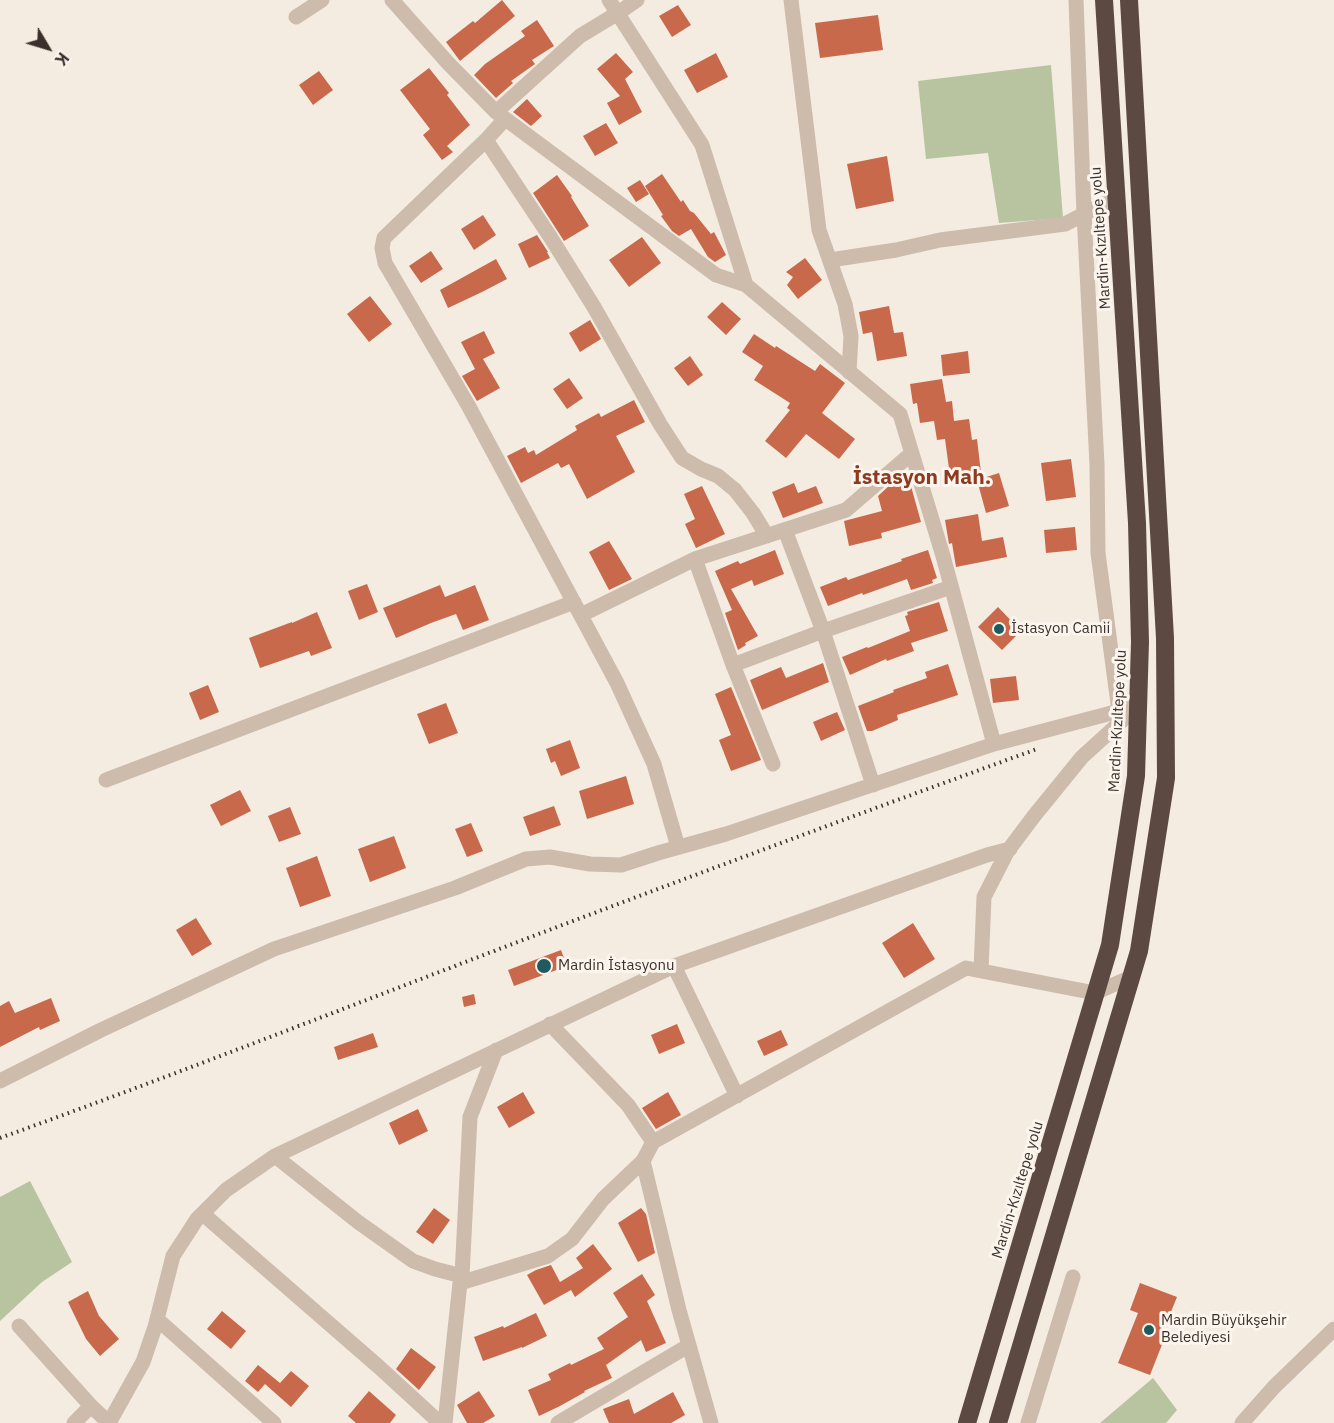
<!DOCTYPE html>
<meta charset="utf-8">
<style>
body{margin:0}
#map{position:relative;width:1334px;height:1423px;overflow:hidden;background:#f4ebe1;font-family:"IBM Plex Sans",sans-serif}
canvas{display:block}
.north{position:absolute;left:18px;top:18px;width:60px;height:60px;-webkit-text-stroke:4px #fbf5ee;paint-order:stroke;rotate:128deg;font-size:16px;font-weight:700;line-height:24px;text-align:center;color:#3b302b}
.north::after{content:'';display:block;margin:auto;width:21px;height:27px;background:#3b302b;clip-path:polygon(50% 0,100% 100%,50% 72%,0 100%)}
</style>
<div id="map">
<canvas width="1334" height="1423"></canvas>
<div class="north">K</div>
</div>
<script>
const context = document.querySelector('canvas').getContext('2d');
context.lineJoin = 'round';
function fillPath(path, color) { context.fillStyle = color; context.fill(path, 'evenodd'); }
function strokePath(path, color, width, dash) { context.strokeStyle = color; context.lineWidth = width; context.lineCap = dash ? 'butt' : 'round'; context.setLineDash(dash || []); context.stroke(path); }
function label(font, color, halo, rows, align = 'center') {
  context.font = font + ' "IBM Plex Sans",sans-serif'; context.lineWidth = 6; context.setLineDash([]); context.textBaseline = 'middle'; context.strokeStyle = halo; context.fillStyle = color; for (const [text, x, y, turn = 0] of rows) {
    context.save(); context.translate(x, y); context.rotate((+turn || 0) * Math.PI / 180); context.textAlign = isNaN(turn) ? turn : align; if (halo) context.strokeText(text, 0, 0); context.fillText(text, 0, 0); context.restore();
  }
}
fillPath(new Path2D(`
 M1051,65L1063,218L999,223L988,153L926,159L918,81Z
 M30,1181L72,1262L42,1282L0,1321V1197Z
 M1153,1378L1177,1410L1166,1423H1100Z`), '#b8c4a0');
fillPath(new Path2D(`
 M502,0L515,16L460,61L446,42L473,21L475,23Z
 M678,5L691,25L672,37L659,16Z
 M878,15L883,50L820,58L815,23Z
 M537,20L554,46L532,60L535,64L511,81L513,83L496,98L474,75L485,64L525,36L521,31Z
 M616,53L633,72L625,79L642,112L619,125L607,103L620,96L597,69Z
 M716,53L728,77L697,93L684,70Z
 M429,68L449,93L447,95L470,125L447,146L453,152L442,160L423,135L430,129L400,90Z
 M319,71L333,90L313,105L299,85Z
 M527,99L542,116L531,126L513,112Z
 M606,123L618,143L595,156L583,136Z
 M887,156L894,201L856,209L847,164Z
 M662,174L681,202L683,200L690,211L694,213L711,234L714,232L726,255L715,262L708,257L691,229L679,236L672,231L661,216L663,215L645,186Z
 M557,175L572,196L571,197L589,226L564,241L533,193Z
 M640,180L649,194L636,202L627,188Z
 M483,215L496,235L474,250L461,229Z
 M537,235L548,252H547L550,258L529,268L518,244Z
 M642,237L661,263L629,287L609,260Z
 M431,251L443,269L421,283L409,266Z
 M805,258L822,280L798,299L787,285L793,277L786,272Z
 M496,259L507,279L482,292L448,308L440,290Z
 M370,296L392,324L369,342L347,314Z
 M722,302L741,319L726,335L707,317Z
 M889,306L894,333L903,332L907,356L877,361L872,332L863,334L859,312Z
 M590,320L601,339L580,352L569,333Z
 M484,331L495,353L483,359L500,388L477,401L462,376L475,369L461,342Z
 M754,334L775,348L776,346L815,371L820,364L845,383L822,413L855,439L839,459L806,434L786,458L765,441L790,410L787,408L790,403L754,380L763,366L742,352Z
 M968,351L970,373L943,376L941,355Z
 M690,356L703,375L688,386L674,368Z
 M569,378L583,398L567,409L553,389Z
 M942,379L946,402L952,401L954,421L969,419L972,440L977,439L981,473L950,476L945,439L937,440L934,421L920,423L917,403L913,404L910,384Z
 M634,400L645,422L616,436L635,472L587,499L569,464L561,468L558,463L521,483L507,456L525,447L528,453L534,450L536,455L577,430L575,426L599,413L601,417Z
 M1071,459L1076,497L1046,501L1041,463Z
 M999,473L1009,506L986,513L977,480Z
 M909,479L921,522L881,533L882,538L849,546L844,521L882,511L878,496L891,484Z
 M794,483L798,493L816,486L823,503L783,518L772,492Z
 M702,486L725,534L696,548L685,524L695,519L684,494Z
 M978,514L982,541L1003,537L1007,557L956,567L952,543L949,544L945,520Z
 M1075,527L1077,550L1046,553L1044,530Z
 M609,541L632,579L609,590L589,552Z
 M775,550L784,574L754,586L752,580L731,589L758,636L745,643L746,645L738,650L725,613L732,610L715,571L738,561L740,564Z
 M928,550L937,578L932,580L933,583L911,590L907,579L863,595L862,593L828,606L820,587L846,577L848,580L902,561L901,559Z
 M367,584L378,612L359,620L348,591Z
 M440,585L445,597L475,585L489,620L463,630L456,614L431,623L396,638L383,608Z
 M939,602L948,631L911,643L914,651L887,661L886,659L850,675L842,657L867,647L868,648L910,631L905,616L908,615L907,612Z
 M998,607L1021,631L1002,650L978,627Z
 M317,612L332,648L311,656L309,651L260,668L249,638L292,622V623Z
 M823,663L829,682L762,710L750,680L781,667L786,678Z
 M948,664L958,695L897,715L898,720L872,731H867L858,706L894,692L893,690L927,678L925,672Z
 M1016,676L1019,700L993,703L990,679Z
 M208,685L219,712L200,720L189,693Z
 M731,687L761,760L731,771L719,740L731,735L715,694Z
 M446,703L458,733L429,744L417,714Z
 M837,712L845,730L821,741L813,722Z
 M570,740L580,768L561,776L555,761L551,763L546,749Z
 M626,776L634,804L587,819L579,791Z
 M240,790L251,811L221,826L210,805Z
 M554,806L561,825L530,836L523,817Z
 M290,807L301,834L279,842L268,816Z
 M471,823L483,851L467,857L455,829Z
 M394,836L406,868L370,882L358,849Z
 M317,856L331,896L300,907L286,868Z
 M196,918L212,944L192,956L176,930Z
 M913,923L935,959L904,978L882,943Z
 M561,950L567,966L514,986L508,970Z
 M474,994L476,1004L464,1007L462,997Z
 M51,998L60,1021L40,1030L39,1027L0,1047V1006L9,1001L15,1013Z
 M677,1024L685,1043L659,1054L651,1035Z
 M781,1030L788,1045L764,1056L757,1041Z
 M373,1033L378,1047L338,1060L334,1047Z
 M523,1092L535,1113L509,1128L497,1107Z
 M668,1092L681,1115L656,1129L642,1108Z
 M418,1109L428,1131L399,1145L389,1123Z
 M434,1208L450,1220L433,1244L416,1232Z
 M641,1208L646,1214L655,1253L638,1262L618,1223Z
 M593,1244L612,1269L575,1297L571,1290L544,1305L527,1275L536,1270L551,1265L560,1282L583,1268L576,1258Z
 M642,1274L655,1295L647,1301L666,1343L646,1352L641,1340L606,1365L612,1378L584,1391L585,1392L560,1406L539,1416L528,1390L551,1380L548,1374L570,1363L571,1365L604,1349L597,1338L628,1317L613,1293Z
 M1140,1283L1177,1297L1161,1336L1165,1337L1150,1375L1118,1363L1138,1313L1130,1310Z
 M88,1291L99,1316L119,1339L100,1356L86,1339L68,1302Z
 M222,1311L246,1331L231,1349L207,1329Z
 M536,1313L547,1336L522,1348V1347L483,1361L474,1337L503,1326L504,1328Z
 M411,1348L436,1367L419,1390L396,1369Z
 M258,1365L280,1383L291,1371L309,1386L291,1407L265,1384L258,1392L245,1381Z
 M369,1391L396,1415L390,1423H356L348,1416Z
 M479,1391L495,1416L483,1423H467L457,1405Z
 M673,1392L685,1415L671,1423H609L603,1409L629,1399L634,1414Z`), '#c8694b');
strokePath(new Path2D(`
 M392,0L448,63L496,112L716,275L746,285
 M609,0L702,145L746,285L900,414L943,556L994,744
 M791,0L819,230L845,304L851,336L849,372
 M1076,0L1084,214L1097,464L1098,553L1119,711
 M296,17L322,0
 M496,112L580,36L618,13L637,0
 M505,119L486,140L384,238L382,248L385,263L468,405L617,683L654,764L678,847
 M486,140L551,238L594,307L660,424L682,458L701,469L718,476L735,490L753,513L767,536
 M830,260L896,250L940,240L1065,224L1117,197
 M785,530L823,631L873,785
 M695,559L733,665L773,764
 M581,615L695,559L846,510L912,453
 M733,665L823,631L951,587
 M106,780L574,602
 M674,966L737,1096
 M981,970L984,897L1007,852L1034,816L1082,757L1136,708
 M550,1024L628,1105L653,1142
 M0,1081L101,1030L274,949L455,888L526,859L550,857L590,864L621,865L658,853L726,834L994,744L1138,706
 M275,1156L358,1222L413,1261L435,1269L462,1276
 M203,1214L379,1367L440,1423
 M460,1283L462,1276L470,1117L496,1050
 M157,1319L274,1423
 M19,1326L91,1406L109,1423
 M74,1423L91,1406
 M109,1423L143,1362L155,1327L173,1256L197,1219L226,1190L275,1156L674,966L987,855L1010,849
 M445,1423L460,1283L548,1256L572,1239L603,1199L643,1161
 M558,1423L688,1346
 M711,1423L679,1310L643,1161L653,1142L966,968L1095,993L1131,977
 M1028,1423L1073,1277
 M1242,1423L1274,1387L1334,1329`), '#cdbbac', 15);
strokePath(new Path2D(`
 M967,1423L1110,945L1136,776L1140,642L1137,523L1104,0
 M998,1423L1139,951L1166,778L1165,638L1129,0`), '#5c4a42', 18);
strokePath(new Path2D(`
 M0,1138C180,1073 357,1003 536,935C702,872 869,810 1037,749`), '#3b302b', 4, [1.5, 4.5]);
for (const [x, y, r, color] of [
 [999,629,6,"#1f5a5e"],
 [544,966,8,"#1f5a5e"],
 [1149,1330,6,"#1f5a5e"]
]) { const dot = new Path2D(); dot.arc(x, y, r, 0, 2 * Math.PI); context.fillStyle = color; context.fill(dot); strokePath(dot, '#fbf5ee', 2); }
label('15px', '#3b302b', '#fbf5ee', [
 ["Mardin-Kızıltepe yolu",1101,238,-94],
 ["Mardin-Kızıltepe yolu",1118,721,-87],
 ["Mardin-Kızıltepe yolu",1018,1190,-73]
]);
label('15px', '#3b302b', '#fbf5ee', [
 ["İstasyon Camii",1011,629],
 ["Mardin İstasyonu",558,966],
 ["Mardin Büyükşehir",1161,1321],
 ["Belediyesi",1161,1338]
], 'left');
label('bold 21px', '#8c3b22', '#fbf5ee', [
 ["İstasyon Mah.",922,478]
]);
</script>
